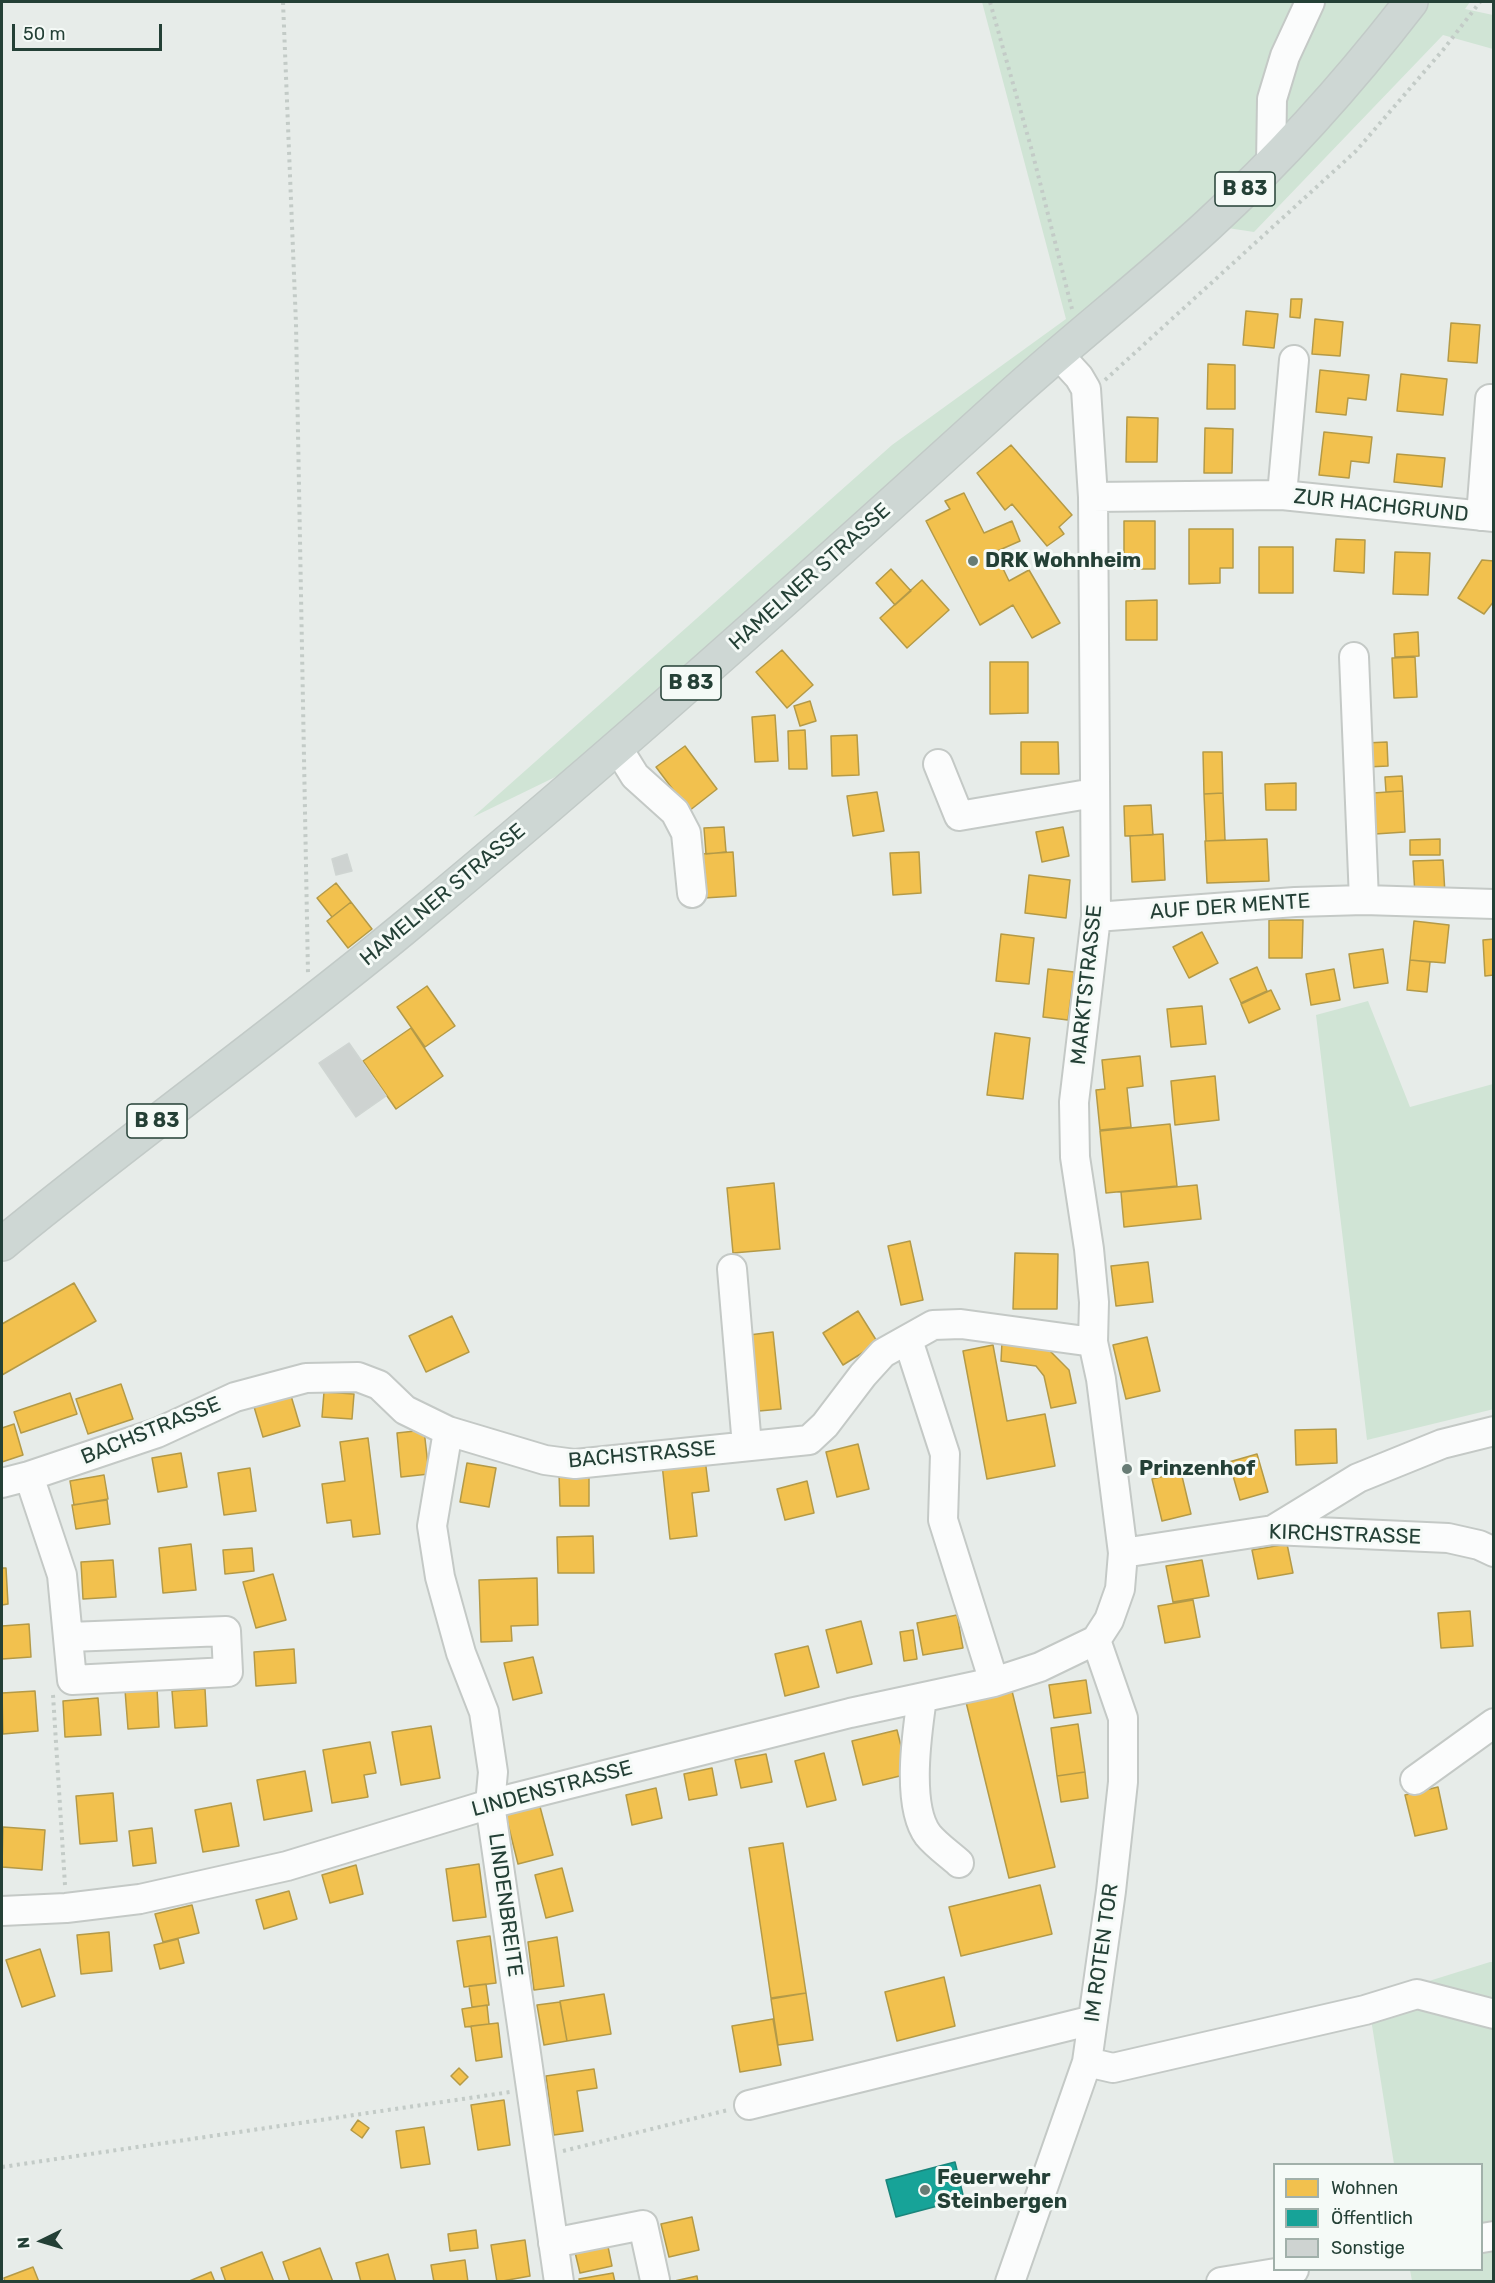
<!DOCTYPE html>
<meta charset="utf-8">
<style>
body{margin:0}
#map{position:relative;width:1495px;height:2283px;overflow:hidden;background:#e7ece9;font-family:Rubik,sans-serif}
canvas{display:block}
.frame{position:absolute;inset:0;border:3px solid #244036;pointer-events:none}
.legend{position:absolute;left:1273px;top:2163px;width:210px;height:108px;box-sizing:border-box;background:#f5faf7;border:2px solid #a1b0aa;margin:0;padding:8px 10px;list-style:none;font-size:18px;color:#244036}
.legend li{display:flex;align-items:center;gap:12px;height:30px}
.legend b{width:30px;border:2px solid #a1b0aa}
.north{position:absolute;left:12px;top:2211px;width:60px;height:60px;-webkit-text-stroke:4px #f5faf7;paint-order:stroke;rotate:265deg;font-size:16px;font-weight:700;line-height:24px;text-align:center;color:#244036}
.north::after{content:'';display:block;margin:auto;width:21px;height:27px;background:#244036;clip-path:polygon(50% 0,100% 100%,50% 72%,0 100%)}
.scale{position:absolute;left:12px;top:24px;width:150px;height:27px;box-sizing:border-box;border:3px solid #244036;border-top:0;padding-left:8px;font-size:18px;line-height:21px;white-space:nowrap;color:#244036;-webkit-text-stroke:4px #f5faf7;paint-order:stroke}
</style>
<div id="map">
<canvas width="1495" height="2283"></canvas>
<div class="frame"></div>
<ul class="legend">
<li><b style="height:16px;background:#f2c14e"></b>Wohnen</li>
<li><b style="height:16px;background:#17a398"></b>Öffentlich</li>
<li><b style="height:16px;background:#ced3d1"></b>Sonstige</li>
</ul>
<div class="north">N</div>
<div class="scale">50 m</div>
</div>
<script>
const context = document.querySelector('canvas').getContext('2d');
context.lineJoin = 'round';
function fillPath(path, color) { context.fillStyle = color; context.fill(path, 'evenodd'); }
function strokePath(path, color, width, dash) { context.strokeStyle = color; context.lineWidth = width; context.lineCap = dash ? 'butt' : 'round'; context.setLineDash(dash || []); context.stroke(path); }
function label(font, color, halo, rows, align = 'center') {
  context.font = font + ' Rubik,sans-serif'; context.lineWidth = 6; context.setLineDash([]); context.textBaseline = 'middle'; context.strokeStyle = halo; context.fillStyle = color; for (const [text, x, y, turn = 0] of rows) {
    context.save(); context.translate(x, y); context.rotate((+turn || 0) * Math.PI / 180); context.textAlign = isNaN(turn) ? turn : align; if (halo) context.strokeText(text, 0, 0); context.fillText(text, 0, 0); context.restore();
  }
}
fillPath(new Path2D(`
 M982,2H1470L1465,9L1493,15V49L1443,35L1254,232L1208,225L617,747L473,817L892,445L1066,319Z
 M1368,1001L1410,1107L1493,1084L1494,1409L1367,1440L1316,1015Z
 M1490,1962H1493V2281H1412L1410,2270H1482V2164H1394L1368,2000Z`), '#d0e4d5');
const homes = new Path2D(`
 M1291,299H1302L1300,318L1290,317Z
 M1246,311L1278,314L1274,348L1243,345Z
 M1315,319L1343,322L1340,356L1312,354Z
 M1451,323L1480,325L1477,363L1448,361Z
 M1208,364L1235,365V409H1207Z
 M1320,370L1369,375L1366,400L1348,398L1346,415L1316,412Z
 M1401,374L1447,379L1443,415L1397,411Z
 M1127,417L1158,418L1157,462H1126Z
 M1205,428L1233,429L1232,473H1204Z
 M1324,432L1372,437L1369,463L1351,461L1349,478L1319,475Z
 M1011,445L1072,515L1059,527L1064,534L1047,546L1012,504L1005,510L977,473Z
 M1397,454L1445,458L1442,487L1394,482Z
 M964,493L984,533L1012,521L1020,541L995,552L1009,581L1029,570L1060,623L1032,638L1013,605L980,625L926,521L950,509L945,501Z
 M1124,521H1155V569H1124Z
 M1189,529H1233V568H1220V583L1189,584Z
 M1336,539L1365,540L1364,573L1334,571Z
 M1259,547H1293V593H1259Z
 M1395,552L1430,553L1428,595L1393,594Z
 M1482,560L1494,561V601L1484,614L1458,598Z
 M891,569L911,591L895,605L876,583Z
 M922,580L949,610L907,648L880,618Z
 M1157,600V640H1126V601Z
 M1418,632L1419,656L1395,657L1394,634Z
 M782,650L813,685L787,708L756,672Z
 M1415,657L1417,697L1394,698L1392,658Z
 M990,662H1028V713L990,714Z
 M810,701L816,721L800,726L794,706Z
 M775,715L778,761L755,762L752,717Z
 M805,730L807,769H789L788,731Z
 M857,735L859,775L832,776L831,736Z
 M1021,742H1058L1059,774H1021Z
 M1387,742L1388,766L1367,767L1365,743Z
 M685,746L717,789L689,811L656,767Z
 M1203,752H1222L1223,793L1204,794Z
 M1402,776L1403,791L1386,792L1385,777Z
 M1296,783V810H1266L1265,784Z
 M1403,791L1405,832L1375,834L1373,793Z
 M877,792L884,831L853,836L847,796Z
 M1223,793L1225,840L1206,841L1204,794Z
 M1151,805L1153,835L1125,836L1124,806Z
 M724,827L726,852L706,854L704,828Z
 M1063,827L1069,856L1042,862L1036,832Z
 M1163,834L1165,880L1132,882L1130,836Z
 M1267,839L1269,881L1207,883L1205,841Z
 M1440,839V855H1410V840Z
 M733,852L736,896L704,898L701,854Z
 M919,852L921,893L893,895L890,853Z
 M1443,860L1445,894L1415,895L1413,861Z
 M1029,875L1070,880L1066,918L1025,913Z
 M336,883L351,902L332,917L317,898Z
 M351,902L372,929L348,948L327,921Z
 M1269,920H1303L1302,958H1269Z
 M1414,921L1449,925L1445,963L1410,960Z
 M1202,932L1218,963L1189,978L1173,947Z
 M1001,934L1034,938L1029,984L996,981Z
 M1494,939V975L1485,976L1483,940Z
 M1383,949L1388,983L1354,988L1349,954Z
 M1410,960L1430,962L1427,992L1407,990Z
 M1257,967L1267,991L1241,1003L1230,979Z
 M1048,969L1074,972L1068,1020L1043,1017Z
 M1334,969L1340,1000L1311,1005L1306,974Z
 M427,986L455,1026L425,1047L397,1007Z
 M1271,990L1280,1009L1249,1023L1241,1004Z
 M1202,1006L1206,1044L1171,1047L1167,1009Z
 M411,1028L443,1076L396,1109L363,1061Z
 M995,1033L1030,1038L1023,1099L987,1095Z
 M1140,1056L1143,1086L1127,1088L1131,1127L1100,1130L1096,1090L1105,1089L1102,1060Z
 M1215,1076L1219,1120L1175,1125L1171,1081Z
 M1170,1124L1177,1186L1106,1193L1100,1131Z
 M774,1183L780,1249L733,1253L727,1188Z
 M1197,1185L1201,1219L1124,1227L1121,1192Z
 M910,1241L923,1300L901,1305L888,1246Z
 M1015,1253L1058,1254L1057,1309H1013Z
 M1148,1262L1153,1302L1116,1306L1111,1266Z
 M74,1283L96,1321L2,1375V1324Z
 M858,1311L878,1343L843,1365L823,1333Z
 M452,1316L469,1352L426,1372L409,1336Z
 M773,1332L781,1409L748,1412L741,1336Z
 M1147,1337L1160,1391L1126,1399L1113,1345Z
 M1002,1342L1048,1349L1069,1370L1076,1403L1051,1408L1044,1376L1036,1366L1001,1361Z
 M993,1345L1007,1421L1045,1414L1055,1466L987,1479L963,1351Z
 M121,1384L133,1419L88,1434L76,1399Z
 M289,1389L300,1426L263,1437L252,1400Z
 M324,1392L354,1394L352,1419L322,1417Z
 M70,1393L77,1414L21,1433L14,1412Z
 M14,1424L23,1455L2,1462V1428Z
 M1336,1429L1337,1463L1296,1465L1295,1430Z
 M424,1430L429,1474L401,1477L397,1433Z
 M368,1438L380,1534L353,1537L351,1520L327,1523L322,1484L345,1481L340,1442Z
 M858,1444L869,1489L837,1497L826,1452Z
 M181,1453L187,1487L158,1492L152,1458Z
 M1257,1454L1268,1492L1240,1500L1229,1462Z
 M705,1459L709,1491L692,1493L697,1536L670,1539L662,1464Z
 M467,1463L496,1468L489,1507L460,1502Z
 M250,1468L256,1511L224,1515L218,1473Z
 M1181,1472L1191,1514L1162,1521L1152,1479Z
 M559,1473H589V1506H560Z
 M104,1475L108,1499L74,1505L70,1481Z
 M807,1481L814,1513L785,1520L777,1489Z
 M107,1500L110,1524L76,1529L72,1505Z
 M593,1536L594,1573H558L557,1537Z
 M191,1544L196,1590L163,1593L159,1548Z
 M1287,1544L1293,1573L1258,1579L1252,1550Z
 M252,1548L254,1571L225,1574L223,1550Z
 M113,1560L116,1597L83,1599L81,1562Z
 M1202,1560L1209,1596L1173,1602L1166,1566Z
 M2,1568H6L8,1604L2,1605Z
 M273,1574L286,1620L256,1628L243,1582Z
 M537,1578L538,1625L511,1626L512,1641L481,1642L479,1580Z
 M1193,1600L1200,1637L1165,1643L1158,1606Z
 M1470,1611L1473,1646L1441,1648L1438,1613Z
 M957,1615L963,1648L923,1655L917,1623Z
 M861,1621L872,1664L837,1673L826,1630Z
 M29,1624L31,1657L2,1659V1626Z
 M913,1630L917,1659L904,1661L900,1632Z
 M808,1646L819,1687L785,1696L775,1654Z
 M294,1649L296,1683L256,1686L254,1652Z
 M533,1657L542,1693L513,1700L504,1663Z
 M1086,1680L1091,1713L1054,1718L1049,1685Z
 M157,1688L159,1727L128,1729L125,1690Z
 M205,1689L207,1726L175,1728L172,1691Z
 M35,1691L38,1731L3,1734L2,1693Z
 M1012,1691L1055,1867L1009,1878L966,1702Z
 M98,1698L101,1735L65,1737L63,1701Z
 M1078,1724L1085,1772L1057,1776L1051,1728Z
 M431,1726L440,1778L401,1785L392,1732Z
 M897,1730L908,1774L863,1785L852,1741Z
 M370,1742L376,1773L364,1775L368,1797L332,1803L323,1750Z
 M824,1753L836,1800L807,1807L795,1761Z
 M766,1754L772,1782L741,1788L735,1760Z
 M712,1768L717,1795L689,1800L684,1774Z
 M305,1771L312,1811L264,1820L257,1780Z
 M1085,1772L1088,1798L1061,1802L1057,1776Z
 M1438,1787L1447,1829L1415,1836L1405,1795Z
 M656,1788L662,1818L632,1825L626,1795Z
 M113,1793L117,1841L80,1844L76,1796Z
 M231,1803L239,1846L203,1852L195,1810Z
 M539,1803L553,1855L518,1864L505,1812Z
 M3,1827L45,1830L42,1870L2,1867Z
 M152,1828L156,1863L133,1866L129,1831Z
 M783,1843L806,1993L771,1998L749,1848Z
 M479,1864L486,1917L453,1921L446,1869Z
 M356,1865L363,1894L330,1903L322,1875Z
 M562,1868L573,1911L546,1918L535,1875Z
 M1040,1885L1052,1934L961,1956L949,1907Z
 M289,1891L297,1919L264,1929L256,1900Z
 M192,1905L199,1933L163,1942L155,1914Z
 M109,1932L112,1971L81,1974L77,1935Z
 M490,1936L496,1983L464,1987L457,1941Z
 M557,1937L564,1986L534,1990L528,1942Z
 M178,1939L184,1963L160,1969L154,1945Z
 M40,1949L55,1996L22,2007L6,1960Z
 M944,1977L955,2026L897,2041L885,1992Z
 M486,1984L489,2005L472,2007L469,1986Z
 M806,1993L813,2040L778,2045L771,1999Z
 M604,1994L611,2034L567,2041L560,2001Z
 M560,2002L567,2041L544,2045L537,2005Z
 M487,2005L489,2024L465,2027L462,2009Z
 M773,2019L781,2065L740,2072L732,2026Z
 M498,2023L502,2057L476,2061L471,2026Z
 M459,2068L468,2077L460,2085L451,2076Z
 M594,2069L597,2088L577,2091L583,2131L554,2135L546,2076Z
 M504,2100L510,2145L478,2150L471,2105Z
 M358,2120L369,2128L362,2138L351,2130Z
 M424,2127L430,2164L401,2168L396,2131Z
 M692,2217L699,2250L669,2257L661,2224Z
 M476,2230L478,2248L450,2251L448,2234Z
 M606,2237L612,2266L580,2273L573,2244Z
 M525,2240L530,2276L497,2282L491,2245Z
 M320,2248L333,2282H290L283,2262Z
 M262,2252L274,2282H226L221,2268Z
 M388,2254L396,2282H361L356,2263Z
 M465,2260L468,2282H434L431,2265Z
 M33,2267L39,2282H5L4,2278Z
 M211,2272L215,2282H187Z
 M613,2273L615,2282H580L579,2279Z
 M697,2276L698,2282H670Z`);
fillPath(homes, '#f2c14e');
strokePath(homes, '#b49a47', 1.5);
const public = new Path2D(`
 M955,2162L964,2199L896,2217L886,2180Z`);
fillPath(public, '#17a398');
strokePath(public, '#1b857b', 1.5);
const building = new Path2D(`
 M347,854L352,871L336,875L332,859Z
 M349,1043L386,1096L356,1117L319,1063Z`);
fillPath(building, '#ced3d1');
strokePath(building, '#cfd5d2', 1.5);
const minor = new Path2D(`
 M1271,164L1272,99L1285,56L1310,2
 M1058,354L1079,377L1086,389L1093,497L1096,917L1074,1102L1075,1157L1089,1249L1094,1302L1093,1342L1101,1379L1123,1553L1120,1589L1109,1620L1096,1640
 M1282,495L1294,360
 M1093,497L1282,495L1494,517
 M1481,516L1490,399
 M1354,657L1364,900
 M617,747L635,776L675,812L686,833L692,893
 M938,764L959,816L1094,793
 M1096,917L1295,902L1364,900L1494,904
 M732,1269L747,1446
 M908,1340L945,1454L943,1520L994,1682
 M448,1431L432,1526L440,1577L461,1653L484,1712L493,1772L490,1804L559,2282
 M29,1476L62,1575L72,1680L228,1672L226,1631L69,1637
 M2,1483L29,1476L157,1433L235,1397L306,1378L358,1377L379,1385L405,1410L448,1431L545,1460L575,1464L809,1440L825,1425L863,1375L883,1353L933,1325L961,1324L1093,1342
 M1273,1530L1358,1478L1442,1444L1494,1431
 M1123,1553L1273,1530L1448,1538L1479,1545L1494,1552
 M922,1698C917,1732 906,1806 928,1835C936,1845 949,1854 959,1863
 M1415,1780L1494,1723
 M2,1911L66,1908L140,1899L287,1866L490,1804L850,1713L994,1682L1040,1667L1096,1640
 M1087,2062L1113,2068L1365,2010L1417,1994L1494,2014
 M749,2105L1093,2020
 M1482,2238L1494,2236
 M553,2243L643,2225L655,2280
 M1010,2282L1087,2062L1111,1891L1123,1782V1718L1096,1640
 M1221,2282L1294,2270`);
const major = new Path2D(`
 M2,1244C133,1136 272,1037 403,929C610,758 809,579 1007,399C1073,339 1143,285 1208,225C1282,157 1350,81 1411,2`);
strokePath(minor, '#c4c9c6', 32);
strokePath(major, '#c2cac7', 36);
strokePath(new Path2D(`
 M283,2L296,324L308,974
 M990,2L1032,151L1072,309
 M1105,380L1356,151L1443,50L1480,2
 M53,1695L65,1885
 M563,2151L728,2110
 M2,2167L510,2092`), '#c3cbc7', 4, [3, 4.5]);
strokePath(minor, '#fbfcfc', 28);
strokePath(major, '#ced7d4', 33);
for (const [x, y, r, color] of [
 [973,561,6,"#687c75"],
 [1127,1469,6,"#687c75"],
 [925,2190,6,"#687c75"]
]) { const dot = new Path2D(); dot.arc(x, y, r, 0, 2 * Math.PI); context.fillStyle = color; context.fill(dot); strokePath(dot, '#f5faf7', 2); }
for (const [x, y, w] of [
 [1245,189,60],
 [691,683,60],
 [157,1121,60]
]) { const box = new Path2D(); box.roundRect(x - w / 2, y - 17, w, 34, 4.5); context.fillStyle = '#f5faf7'; context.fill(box); strokePath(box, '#244036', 1.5); }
label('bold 20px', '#244036', null, [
 ["B 83",1245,189],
 ["B 83",691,683],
 ["B 83",157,1121]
]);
label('21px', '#244036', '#f5faf7', [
 ["ZUR HACHGRUND",1381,506,6],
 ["HAMELNER STRASSE",810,577,-42],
 ["HAMELNER STRASSE",443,895,-40],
 ["AUF DER MENTE",1230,907,-4],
 ["MARKTSTRASSE",1087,985,-84],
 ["BACHSTRASSE",151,1431,-22],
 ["BACHSTRASSE",642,1455,-5],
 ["KIRCHSTRASSE",1345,1535,2],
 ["LINDENSTRASSE",552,1789,-15],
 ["LINDENBREITE",505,1905,82],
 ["IM ROTEN TOR",1102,1953,-82]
]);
label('bold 21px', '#244036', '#f5faf7', [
 ["DRK Wohnheim",985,561],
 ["Prinzenhof",1139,1469],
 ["Feuerwehr",937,2178],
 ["Steinbergen",937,2202]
], 'left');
</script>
